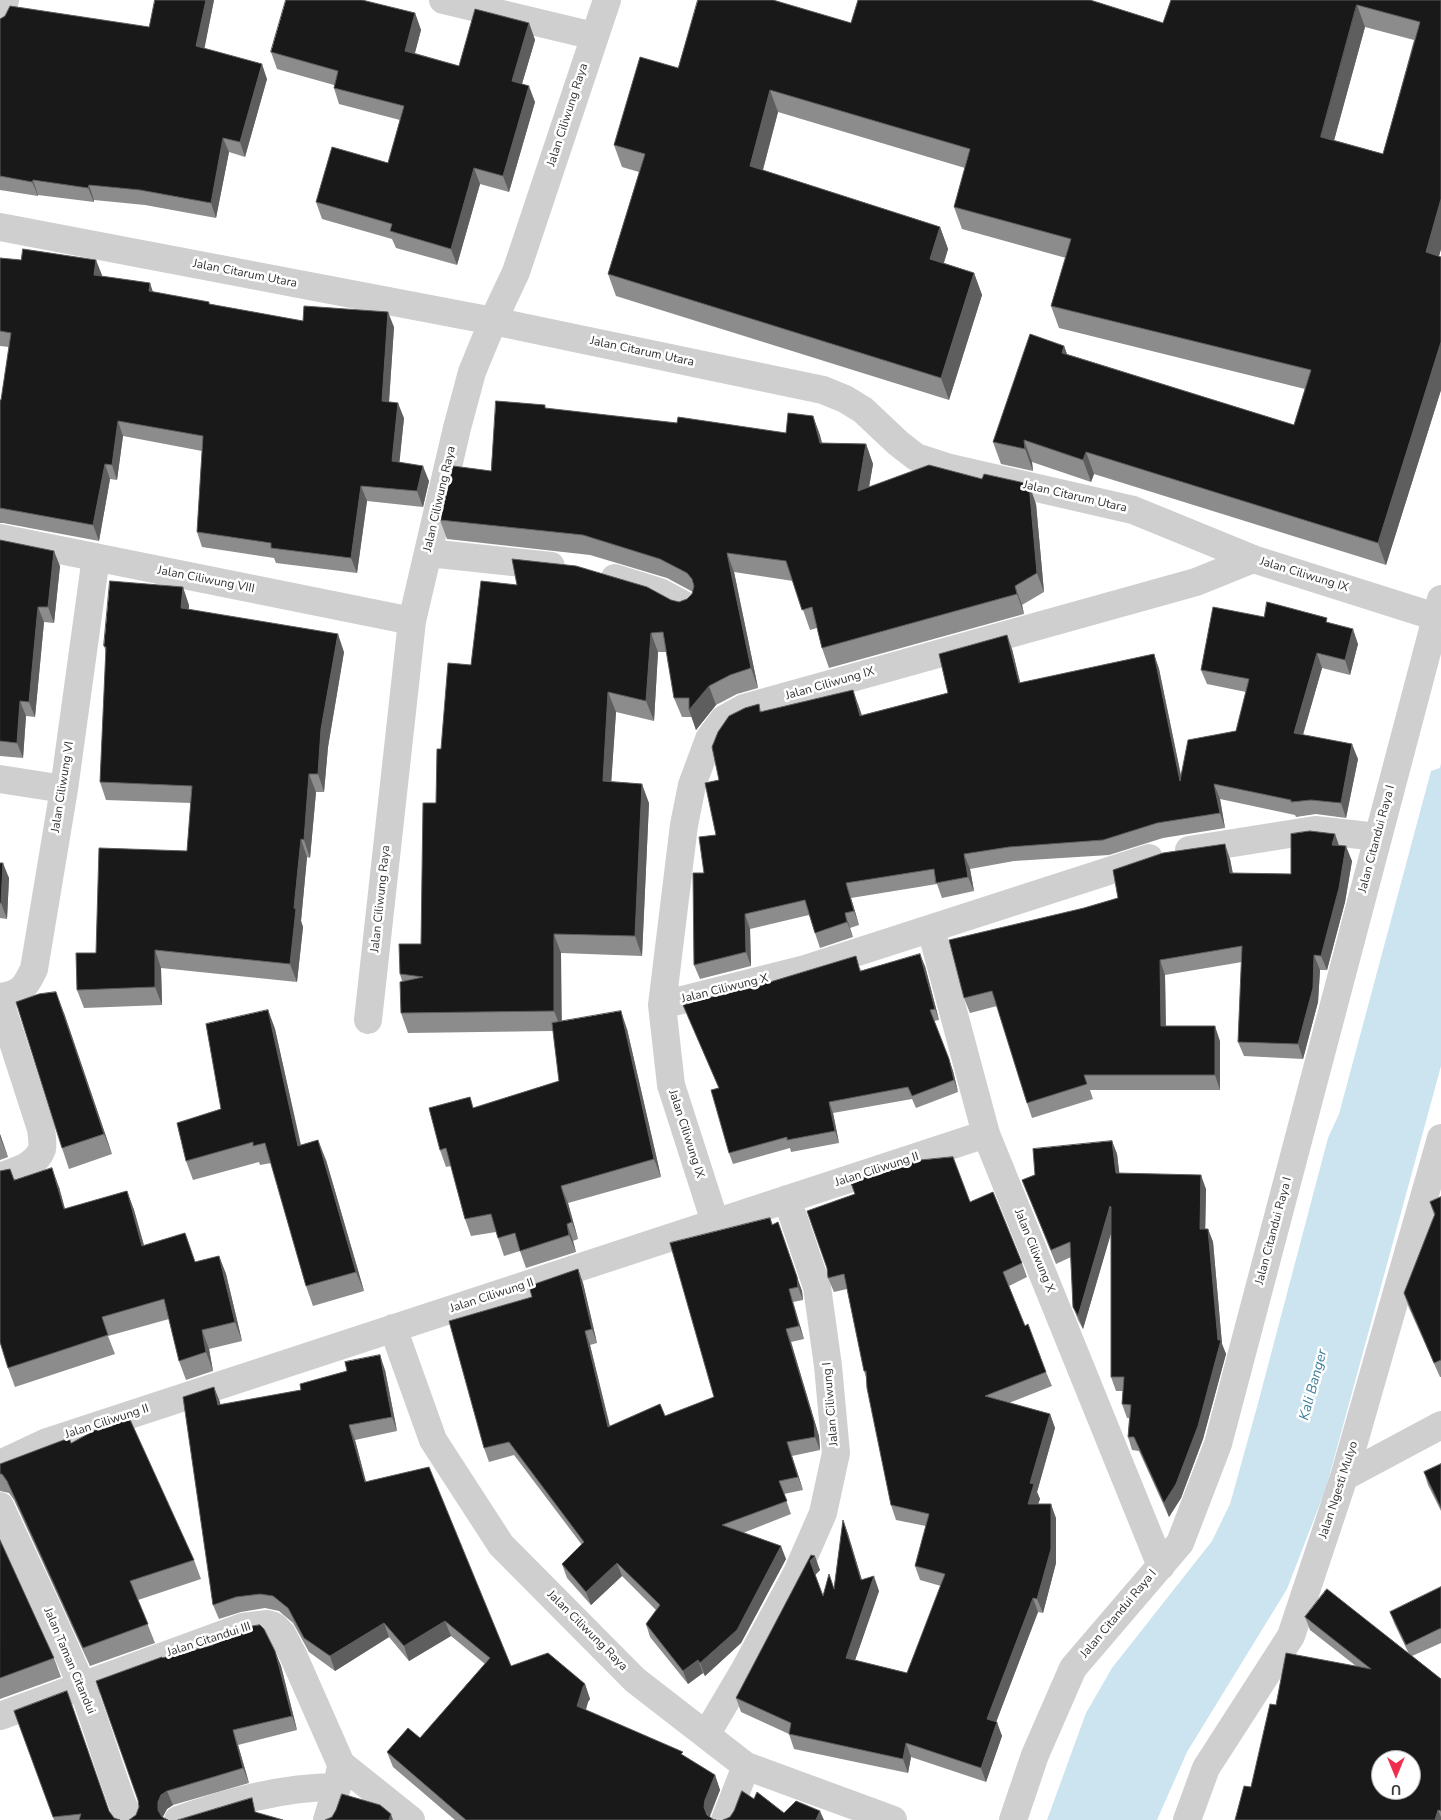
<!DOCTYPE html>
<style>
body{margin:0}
#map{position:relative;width:1441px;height:1820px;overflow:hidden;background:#fff;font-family:"Nunito Sans",sans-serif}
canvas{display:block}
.north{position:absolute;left:1371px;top:1750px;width:50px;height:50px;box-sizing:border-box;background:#fff;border:1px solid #adadad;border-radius:50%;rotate:180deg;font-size:14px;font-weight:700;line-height:20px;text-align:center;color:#323232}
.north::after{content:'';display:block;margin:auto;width:18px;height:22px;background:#ef2d4d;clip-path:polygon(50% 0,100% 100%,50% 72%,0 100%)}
</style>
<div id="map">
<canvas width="1441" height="1820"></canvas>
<div class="north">U</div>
</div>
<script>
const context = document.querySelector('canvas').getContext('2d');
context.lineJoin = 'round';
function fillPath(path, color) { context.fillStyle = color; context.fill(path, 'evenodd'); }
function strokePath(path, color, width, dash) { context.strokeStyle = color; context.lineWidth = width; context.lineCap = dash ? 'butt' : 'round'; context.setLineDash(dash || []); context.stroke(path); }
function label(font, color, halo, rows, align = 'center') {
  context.font = font + ' "Nunito Sans",sans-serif'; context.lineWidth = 5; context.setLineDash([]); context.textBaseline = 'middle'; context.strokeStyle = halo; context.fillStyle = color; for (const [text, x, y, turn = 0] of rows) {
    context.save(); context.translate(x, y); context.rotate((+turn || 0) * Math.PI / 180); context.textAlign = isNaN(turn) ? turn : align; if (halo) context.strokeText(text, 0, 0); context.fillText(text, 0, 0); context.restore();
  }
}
fillPath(new Path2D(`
 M1441,763V1066L1326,1488L1287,1589L1187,1752L1157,1820H1047L1086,1713L1112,1668L1212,1541L1230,1504L1257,1407L1328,1138L1339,1114L1431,771L1440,768Z`), '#cbe4ef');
strokePath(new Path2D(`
 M443,0L594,36
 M0,19L5,0
 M0,227L493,321L823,390L845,399L863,410L898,443L916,457L950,468L1133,510L1253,559
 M0,538L412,621
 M428,553L551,566
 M615,578L660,592L686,606
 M0,779L64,789
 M1189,850L1315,830L1378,837
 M931,929L986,1134L1161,1566
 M0,997C21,994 25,988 34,969L64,789L96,557
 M0,1002L41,1129C42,1136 43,1144 42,1149C36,1166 15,1171 0,1177
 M662,1005L805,969L1149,858
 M368,1020L412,621L457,428L472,372L493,321L516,272L607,0
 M715,1222L671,1085L662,1005L684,825L692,785L709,739L724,719L744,708L1196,582L1253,559L1436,617
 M393,1328L433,1440L501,1545L635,1680L746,1766L893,1820
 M0,1464L47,1442L986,1134
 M1344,1477L1441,1425
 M0,1506C27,1566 57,1626 82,1687C99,1731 111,1777 129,1820
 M0,1716L243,1627L267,1624L274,1626L282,1634L293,1655L341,1764L411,1820
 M706,1735L745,1669L796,1575L823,1513L836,1453L828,1366L817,1287L787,1199
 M178,1820C230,1802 282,1787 337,1787
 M327,1820L337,1787L340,1771
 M725,1820L746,1766
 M1013,1820L1035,1755L1073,1668L1180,1543L1218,1444L1441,599
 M1187,1820L1206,1768L1291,1636L1344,1477L1441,1138`), '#cfcfcf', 28);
fillPath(new Path2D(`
 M214,0L204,48L267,79L245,157L229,152L216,218L145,205L94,200V202L38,195V196L0,190V19L149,27Z
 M1171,0H1441V249L1439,256L1441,257V390L1386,565L1094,474L1091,482L1032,462L1033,471L1001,464L993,442L1064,346L1067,354L1294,425L1305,389L1059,328L1051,306L1066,258L962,229L954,207L965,168L778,112L763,170L940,227L948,249L944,263L974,273L982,295L949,400L616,296L608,274L639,172L622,167L614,145L678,68L851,23L1097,2L1163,23ZM1365,27L1414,40L1383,154L1334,140Z
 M415,13L421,30L415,53L459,66L529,23L535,40L522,84L535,102L509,192L480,184L457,265L396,248L392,239L322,219L316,202L388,163L400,120L339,104L334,88V85L277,69L271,52Z
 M0,258L102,275L101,276L153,292L210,304L303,321L394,327L389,402L404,418L399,462L429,481L423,507L367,501L357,573L276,563L274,558L202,547L197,532L202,451L123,436L117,480L110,479L99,541L3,523H0V400H1L9,347L0,346Z
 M547,409L677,423L786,433L813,416L822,443L866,444L873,464L869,487L1036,504L1044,592L1022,605L1024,614L829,668L822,648L817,628L810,630L793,581L734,572L758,688L737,694L716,705L696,730L692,717H682L674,698L667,652H658L654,721L616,712L611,782L649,803L642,956L561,953V1021L627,1029L661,1177L568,1203L578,1239L573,1241L576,1252L526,1268L520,1251L504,1256L496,1232L471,1236L465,1219L451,1166L446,1167L440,1150L474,1108L559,1081L553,1031L408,1033L401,1013L402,981L400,974L421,944L436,803L441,749L471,665L517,585L671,600L679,602L687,599L692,594L693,592L667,578L590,555L447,539L440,520L491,471Z
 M0,540L60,566L54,623L44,622L35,717L26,716L23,758L0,756Z
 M189,605V609L344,652L328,747L324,792H316L310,858L307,857L301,921L303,927L297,982L161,968L162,1005L84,1008L77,990L96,953L187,851L191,803L106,800L100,782L106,652L104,646Z
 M1264,617L1329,623L1358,644L1350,675L1322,668L1303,735L1358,759L1346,818L1316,814L1296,817L1295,815L1220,799L1225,828L1163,838L1109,855L1014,861L970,869L974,891L942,898L937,884L851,898L859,925L850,928L853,937L820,948L809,915L750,929L751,966L700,979L694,965L704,873L716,835L719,780L759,704L761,712L858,704L862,715L948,693L1012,649L1020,683L1154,654L1159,669L1181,775L1236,731L1246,692L1207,684L1201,670Z
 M1339,845L1352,861L1345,902L1327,970H1320L1318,1002L1303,1059L1244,1056L1238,1042L1242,962L1165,975L1166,1026L1220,1041V1090H1090L1093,1099L1032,1118L1027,1103L997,1006L970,1013L964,998L1084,908L1118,898L1230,859L1233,873L1291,874Z
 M0,863L9,878L7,919L0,918Z
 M925,966L939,1020L934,1021L953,1071L958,1092L916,1108L912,1099L833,1113L839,1143L791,1152L790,1148L733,1164L729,1153L719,1088L688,1017L683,1005L748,988L860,968L861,971Z
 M268,1010L275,1029L301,1145L326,1160L364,1291L313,1306L306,1286L271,1163L260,1165L259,1162L193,1180L186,1161L221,1109Z
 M64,1013L112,1154L69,1169L62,1148Z
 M0,1134L8,1157L0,1160Z
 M1112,1141L1117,1154L1119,1173L1206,1189L1205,1229H1208L1213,1242L1222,1344L1226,1354L1203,1439L1181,1498L1169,1517L1139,1451L1132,1450L1128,1437L1129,1418H1127L1122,1404L1123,1391H1116L1111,1377V1232L1083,1329L1078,1320L1073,1307L1071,1257L1056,1264L1022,1180Z
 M10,1169L14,1179L59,1187L65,1209L127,1191L134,1210L144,1245L195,1262L219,1256L226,1274L242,1341L209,1349L213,1371L186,1380L179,1361L169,1319L108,1336L115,1354L15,1387L8,1368Z
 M1441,1197V1377H1440L1409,1308L1404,1293L1434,1215L1430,1202Z
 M970,1202L1022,1263L1027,1277L1009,1286L1025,1326L1046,1372L1052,1386L1009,1403L1050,1414L1055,1428L1037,1492L1040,1499L1038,1504L1056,1518V1563L1043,1613L1038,1612L996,1722L1002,1736L986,1782L911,1757L908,1773L794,1749L789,1734L741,1712L736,1698L811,1555L820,1570L815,1575L823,1596L834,1588L843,1520L848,1534L862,1580L879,1591L855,1660L907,1673L941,1586L920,1580L915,1566L926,1526L896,1520L891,1505L867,1380L864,1371L847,1289L834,1292L828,1278Z
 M770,1218L802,1291L803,1300L793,1302L804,1339L791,1342L819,1436L820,1450L792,1456L803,1490L784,1494L791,1514L743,1533L786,1559L741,1643L705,1676L703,1673L688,1684L650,1637L646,1624L656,1610L622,1576L591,1605L567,1578L562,1564L582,1545L514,1455L489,1462L484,1448L532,1297L578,1269L583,1283L597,1343L590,1345L610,1426L665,1416L714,1397Z
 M385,1370L397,1431L355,1440L366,1482L511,1666L585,1684L590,1699L588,1702L586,1710L685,1757L715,1775L720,1790L710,1817L714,1820H716H455L393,1767L387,1752L420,1738L485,1664L451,1636L409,1661L389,1637L335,1671L309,1652L293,1623L279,1611L265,1608L241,1612L219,1619L213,1605L220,1402V1405L301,1390Z
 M71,1443L194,1560L201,1579L138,1600L155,1643L90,1666L14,1500L9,1493L0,1491V1464Z
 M1441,1464V1511L1428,1485L1424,1472Z
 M0,1540L54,1658L61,1677L0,1699Z
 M1441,1587V1643L1412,1656L1441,1679V1820L1251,1787L1276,1705L1356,1666L1310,1630L1305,1617L1409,1654L1395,1625L1390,1612Z
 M275,1651L281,1666L297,1730L238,1745L249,1783L173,1805L167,1809L163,1817L136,1815L139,1807L162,1658Z
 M14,1711L109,1812L114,1818L120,1820H54Z`), '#8c8c8c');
fillPath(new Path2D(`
 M206,0H214L202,61L196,46Z
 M1357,5L1365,27L1329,159L1321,137Z
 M415,13L421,30L411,67L405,51Z
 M529,23L535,40L518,97L512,81Z
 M262,64L267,79L245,157L240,142Z
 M529,86L535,102L509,192L503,176Z
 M770,90L778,112L758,188L750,166Z
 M223,138L229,152L216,218L211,203Z
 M474,168L480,184L457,265L451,249Z
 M33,180L38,195V196L32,182Z
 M89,185L94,200V202L88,188Z
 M1441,199V249L1434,274L1426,252Z
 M940,227L948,249L938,281L930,259Z
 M96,260L102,275L99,290L94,275Z
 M974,273L982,295L949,400L941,378Z
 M150,283L155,298L149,291Z
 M388,312L394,327L388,416L382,401Z
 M1441,342V390L1386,565L1378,543Z
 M1064,346L1072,368L1062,353Z
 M398,403L404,418L398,477L392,461Z
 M813,416L820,435L827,463L820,443Z
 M118,421L123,436L117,480L112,465Z
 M1024,440L1032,462L1033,471L1025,449Z
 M866,444L873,464L865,510L858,491Z
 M1086,452L1094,474L1091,482L1083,460Z
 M105,464L110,479L99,541L93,525Z
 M423,466L429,481L423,507L417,491Z
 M1029,484L1036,504L1044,592L1037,573Z
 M361,486L367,501L357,573L351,558Z
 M54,551L60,566L54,623L48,607Z
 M727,553L734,572L758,688L751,668Z
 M1015,586L1022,605L1024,614L1017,594Z
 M183,587L189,605L188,626L181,608Z
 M38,607L44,622L35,717L29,702Z
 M1353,629L1358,644L1350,675L1345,660Z
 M651,633L658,652L654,721L646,701Z
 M338,634L344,652L328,747L324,792L318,774L321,729Z
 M1007,635L1012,649L1024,698L1019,683Z
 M1317,653L1322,668L1299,748L1294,733Z
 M1154,654L1159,669L1185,796L1180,781Z
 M709,686L716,705L696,730L689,710Z
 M853,690L858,704L866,730L860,716Z
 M608,692L616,712L610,801L603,781Z
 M20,701L26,716L23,758L17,743Z
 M1352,744L1358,759L1346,818L1341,803Z
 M309,774L316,792L310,858L304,840Z
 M642,784L649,803L642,956L635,936Z
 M1214,784L1220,799L1225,828L1220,813Z
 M1335,834L1340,848L1332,845Z
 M301,839L307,857L301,921L303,927L297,982L290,964L294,908Z
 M1225,844L1230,859L1235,887L1230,873Z
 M1346,846L1352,861L1345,902L1327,970L1321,956Z
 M964,854L970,869L974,891L968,877Z
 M3,863L9,878L7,919L1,903Z
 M846,883L851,898L859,925L854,911Z
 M845,913L853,937L847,922Z
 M745,914L750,929L751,966L746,952Z
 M554,934L561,953L562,1031L554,1011Z
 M155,950L161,968L162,1005L155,987Z
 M920,954L925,966L939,1020L935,1009Z
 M1314,955L1320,970L1318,1002L1303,1059L1298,1044Z
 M1160,960L1165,975L1166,1041L1161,1026Z
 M56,992L64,1013L112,1154L104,1134Z
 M268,1010L275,1029L305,1165L298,1146Z
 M621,1011L627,1029L661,1177L654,1159Z
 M1215,1026L1220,1041V1090L1215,1075Z
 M949,1059L953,1071L958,1092L954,1080Z
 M829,1102L833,1113L839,1143L835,1131Z
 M0,1134L8,1157L0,1137Z
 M318,1140L326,1160L364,1291L356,1272Z
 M1112,1141L1117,1154L1121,1186L1116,1173Z
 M52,1168L59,1187L70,1228L64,1209Z
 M1201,1175L1206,1189L1205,1243L1200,1229Z
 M561,1186L568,1203L578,1239L572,1222Z
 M127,1191L134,1210L149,1264L142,1246Z
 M1110,1206L1115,1220L1083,1329L1078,1316Z
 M778,1222L802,1291L803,1300L798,1287Z
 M567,1224L573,1241L576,1252L569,1235Z
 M1208,1229L1213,1242L1222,1344L1226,1354L1203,1439L1181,1498L1169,1517L1164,1503L1218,1340Z
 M219,1256L226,1274L242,1341L235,1322Z
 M578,1269L583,1283L597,1343L592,1329Z
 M789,1289L793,1302L804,1339L799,1326Z
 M786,1329L791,1342L819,1436L820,1450L815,1437Z
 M202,1330L209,1349L213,1371L206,1352Z
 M585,1331L590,1345L613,1440L608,1427Z
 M380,1355L385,1370L397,1431L392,1417Z
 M214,1387L220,1402L223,1420L218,1405Z
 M1050,1414L1055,1428L1037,1492L1040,1499L1033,1518L1028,1504L1030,1483Z
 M349,1425L355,1440L370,1497L365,1482Z
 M787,1442L792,1456L803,1490L798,1477Z
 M1051,1504L1056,1518V1563L1043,1613L1037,1599Z
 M843,1520L848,1534L866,1594L861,1580Z
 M781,1546L786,1559L741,1643L705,1676L700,1663Z
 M815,1556L820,1570L815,1575L810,1561Z
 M617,1563L622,1576L591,1605L586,1592Z
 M874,1576L879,1591L851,1672L846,1658Z
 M1033,1598L1038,1612L992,1733L987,1719Z
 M445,1621L451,1636L409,1661L404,1646Z
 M384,1623L389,1637L335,1671L330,1656Z
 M275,1651L281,1666L297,1730L292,1716Z
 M698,1660L703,1673L688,1684L683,1671Z
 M585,1684L590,1699L588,1702L582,1721L577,1706L583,1687Z
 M997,1722L1002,1736L986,1782L981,1768Z
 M233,1730L238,1745L249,1783L243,1768Z
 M906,1743L911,1757L908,1773L903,1759Z
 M715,1775L720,1790L710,1814V1820L704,1807L705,1800Z
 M167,1791L173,1805L167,1809L163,1816V1820L158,1810V1802L161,1795Z
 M1438,1810L1441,1817V1820H1435Z
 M820,1811L824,1820H816Z
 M391,1814L393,1820H389Z`), '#5e5e5e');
const building = new Path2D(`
 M155,0H206L196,46L262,64L240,142L223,138L211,203L140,190L89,185L88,188L33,180L32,182L0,176V19L5,16L10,6L149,27Z
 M286,0H362L415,13L405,51L459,66L475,9L529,23L512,81L529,86L503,176L474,168L451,249L390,231L392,224L316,202L332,147L388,163L404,106L334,88L338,71L271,52Z
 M698,0H773L851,23L858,0H1090L1163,23L1171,0H1441V199L1426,252L1441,257V342L1378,543L1086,452L1083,460L1024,440L1025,449L993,442L1030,334L1064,346L1062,353L1294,425L1311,370L1051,306L1071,239L954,207L970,149L770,90L750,166L940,227L930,259L974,273L941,378L608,274L645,154L614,145L640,57L678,68ZM1357,5L1420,22L1383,154L1321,137Z
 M23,249L96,260L94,275L150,283L149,291L209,302V304L303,321L304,306L388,312L382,401L398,403L392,461L423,466L417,491L361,486L351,558L271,548V543L197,532L203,436L118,421L112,465L105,464L93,525L0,508V400H1L11,333L0,331V258L21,260Z
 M496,401L545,405V408L677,423L678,417L786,433L788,413L813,416L820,443L866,444L858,491L929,465L982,479L984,474L1029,484L1037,573L1015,586L1017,594L822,648L812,607L802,610L786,561L727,553L751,668L730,675L709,686L689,710V698H674L663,632L651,633L646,701L608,692L603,781L642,784L635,936L554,934V1011L401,1013L400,982L423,977L400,974L399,944H421L423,803H436L437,749H441L448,663L471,665L481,581L517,585L512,559L576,566L647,587L671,600L679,602L687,599L692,594L694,586L692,579L687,573L660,559L583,535L440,520L453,466L491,471Z
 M0,540L54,551L48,607H38L29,702L20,701L17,743L0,741Z
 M110,581L183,587L181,608L338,634L321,729L318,774H309L304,840L301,839L294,908L296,909L290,964L155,950V987L77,990L76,953H96L99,848L187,851L192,786L100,782L106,647L104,646Z
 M1267,602L1327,618L1326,622L1353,629L1345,660L1317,653L1294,733L1352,744L1341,803L1311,800L1291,802V800L1214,784L1220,813L1157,823L1103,840L1009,847L964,854L968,877L936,883L934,869L846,883L854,911L845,913L847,922L815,933L805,900L745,914L746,952L694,965L693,873H704L699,837L716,835L705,783L719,780L712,747L718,732L729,716L745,708L759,704L760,712L853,690L860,716L948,693L939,654L1007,635L1019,683L1154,654L1180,781L1188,740L1236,731L1249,679L1201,670L1213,607L1264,617Z
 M1310,831L1335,834L1332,845L1346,846L1339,888L1321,956L1314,955L1313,988L1298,1044L1238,1042L1242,946L1160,960L1161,1026H1215V1075H1084L1087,1084L1027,1103L992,991L964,998L949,940L1084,908L1118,898L1113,870L1163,853L1225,844L1230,873L1291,874V834Z
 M0,863H3L1,903H0Z
 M920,954L935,1009L930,1010L949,1059L954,1080L912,1096L908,1087L829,1102L835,1131L787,1140V1137L729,1153L711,1090L719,1088L683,1005L747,987V989L856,956L860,971Z
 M56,992L104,1134L62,1148L16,1002L39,994Z
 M268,1010L298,1146L318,1140L356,1272L306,1286L265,1143L253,1146V1142L186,1161L177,1123L221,1109L206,1024Z
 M621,1011L654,1159L561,1186L572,1222L567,1224L569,1235L520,1251L515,1233L498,1238L491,1214L465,1219L446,1148L440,1150L429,1108L470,1097L473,1108L559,1081L552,1023Z
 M1112,1141L1116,1173L1201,1175L1200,1229H1208L1218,1340H1221L1198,1426L1176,1484L1164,1503L1134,1437H1128L1131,1405L1122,1404L1124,1377H1111V1207L1110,1206L1078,1316L1073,1307L1070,1242L1051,1250L1022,1180L1035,1175L1033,1149Z
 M953,1157L970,1202L993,1192L1022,1263L1003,1272L1025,1326L1028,1324L1046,1372L985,1396L1050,1414L1030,1483L1034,1484L1028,1504H1051V1549L1037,1599L1033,1598L987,1719L997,1722L981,1768L906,1743L903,1759L789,1734L791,1723L736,1698L811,1555L815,1556L810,1561L823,1596L829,1574L834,1589L843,1520L861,1580L874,1576L846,1658L907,1673L945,1574L915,1566L929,1514L891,1505L867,1388L866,1371H864L844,1274L828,1278L827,1268L807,1211L855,1194L851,1183L902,1162Z
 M52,1168L64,1209L127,1191L142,1246L185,1233L195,1262L219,1256L235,1322L202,1330L206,1352L179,1361L164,1299L102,1317L108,1335L8,1368L0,1342V1171L10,1169L14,1180Z
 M1441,1197V1360L1434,1363L1404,1293L1435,1214L1430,1202Z
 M770,1218L772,1225L778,1222L797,1277L798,1287L789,1289L799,1326L786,1329L814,1422L815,1437L787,1442L798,1477L779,1481L787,1501L722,1525L781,1546L737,1630L700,1663L698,1660L683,1671L646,1624L660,1605L617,1563L586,1592L562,1564L584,1542L509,1442L484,1448L449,1321L532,1297L529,1286L578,1269L592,1329L585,1331L608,1427L660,1404L665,1416L714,1397L670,1243Z
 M380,1355L392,1417L349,1425L365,1482L429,1467L511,1666L548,1653L585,1684L583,1687L577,1706L683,1752L681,1754L715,1775L705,1800L704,1807L707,1815L714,1820H716H466L387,1752L408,1728L420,1738L490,1658L445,1621L404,1646L384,1623L330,1656L304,1638L288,1608L273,1596L260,1594L236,1597L213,1605L183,1397L214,1387L218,1405L301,1390L300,1384L347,1371L345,1362Z
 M127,1413L194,1560L130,1581L148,1624L83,1648L7,1481L2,1474H0V1464L69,1438L71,1443Z
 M1441,1464V1508L1424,1472Z
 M0,1540L54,1658L0,1678Z
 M1441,1587V1628L1406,1645L1390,1612Z
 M1327,1589L1441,1679V1811L1438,1810L1435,1820H1235L1244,1786L1251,1787L1270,1704L1276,1705L1286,1653L1371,1669L1305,1617ZM1381,1760H1411V1790H1381Z
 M260,1625L264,1629L275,1651L292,1716L233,1730L243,1768L167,1791L161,1795L158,1802V1810L162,1817L168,1820H129L136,1815L139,1807L138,1800L96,1681L162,1657V1658L213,1645L212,1639L241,1628Z
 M67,1691L109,1811L114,1818L120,1820H79L81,1814L53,1817L14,1711Z
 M742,1791L754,1799L757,1792L784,1813L796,1801L820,1811L816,1820H723L730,1817L734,1811Z
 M342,1794L380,1805L391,1814L389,1820H325L332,1817L336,1810Z
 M252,1798L255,1812L283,1820H178Z`);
fillPath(building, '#191919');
strokePath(building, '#5e5e5e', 1);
label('12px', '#323232', '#fff', [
 ["Jalan Ciliwung Raya",568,115,-72],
 ["Jalan Citarum Utara",245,274,11],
 ["Jalan Citarum Utara",642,352,12],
 ["Jalan Citarum Utara",1075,497,13],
 ["Jalan Ciliwung Raya",440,499,-77],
 ["Jalan Ciliwung IX",1304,575,17],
 ["Jalan Ciliwung VIII",206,580,11],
 ["Jalan Ciliwung IX",830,684,-16],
 ["Jalan Ciliwung VI",63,787,-81],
 ["Jalan Citandui Raya I",1377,839,-75],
 ["Jalan Ciliwung Raya",381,899,-84],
 ["Jalan Ciliwung X",725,989,-14],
 ["Jalan Ciliwung IX",686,1134,72],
 ["Jalan Ciliwung II",877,1170,-18],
 ["Jalan Citandui Raya I",1274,1231,-75],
 ["Jalan Ciliwung X",1034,1251,68],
 ["Jalan Ciliwung II",492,1296,-18],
 ["Jalan Ciliwung I",831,1404,-95],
 ["Jalan Ciliwung II",107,1422,-18],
 ["Jalan Ngesti Mulyo",1339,1490,-72],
 ["Jalan Citandui Raya I",1119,1614,-50],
 ["Jalan Ciliwung Raya",587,1631,45],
 ["Jalan Citandui III",209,1640,-18],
 ["Jalan Taman Citandui",69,1661,67]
]);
label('italic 14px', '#3a7d9a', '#fff', [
 ["Kali Banger",1314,1385,-75]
]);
</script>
